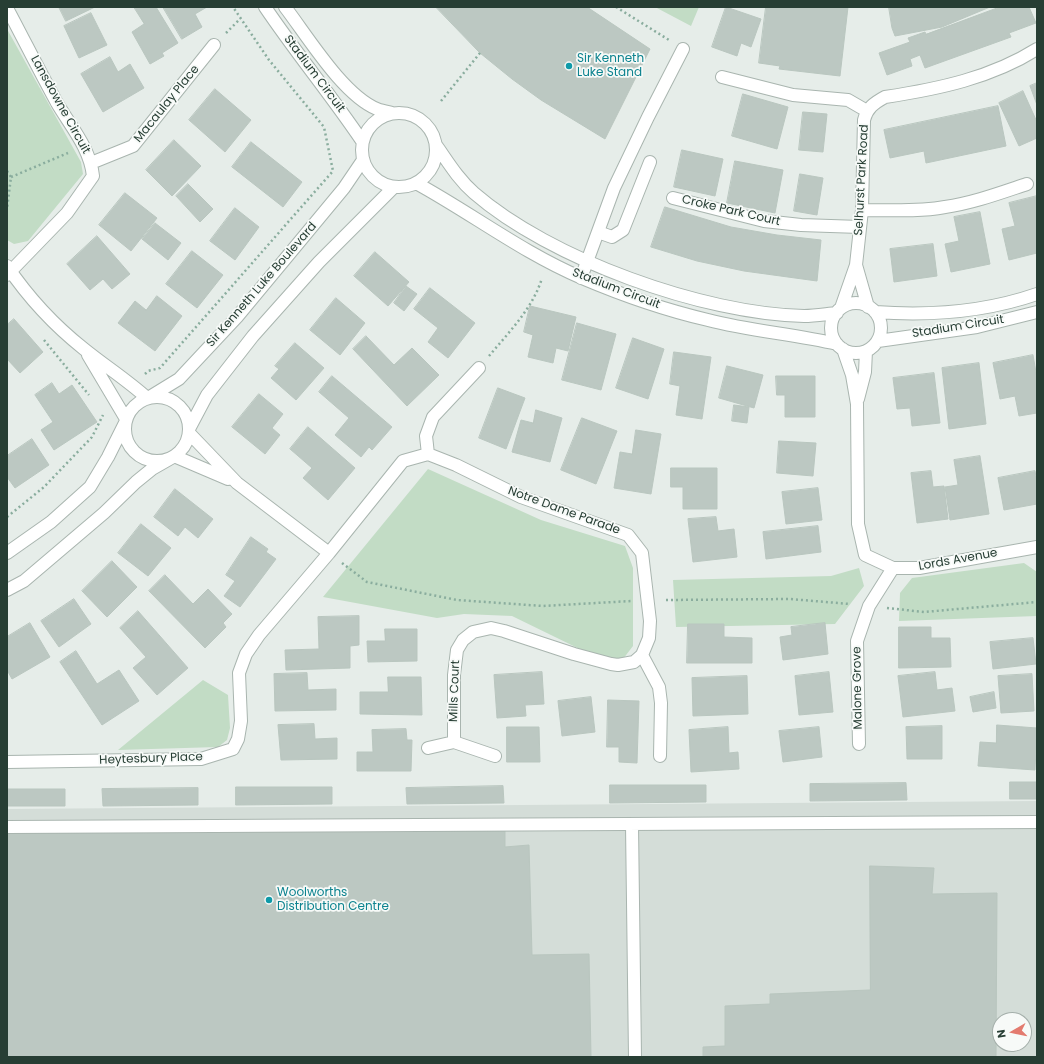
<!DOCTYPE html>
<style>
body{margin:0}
#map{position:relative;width:1044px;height:1064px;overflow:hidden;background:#e6ede9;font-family:Poppins,sans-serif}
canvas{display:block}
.frame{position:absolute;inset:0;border:8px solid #273e34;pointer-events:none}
.north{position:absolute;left:992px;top:1012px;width:40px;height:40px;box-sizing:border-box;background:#f7faf8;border:1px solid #a4afaa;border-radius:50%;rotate:261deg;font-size:11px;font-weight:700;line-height:16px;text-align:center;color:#273e34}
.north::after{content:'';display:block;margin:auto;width:14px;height:18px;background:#e37b6f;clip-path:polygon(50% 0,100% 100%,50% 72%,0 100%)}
</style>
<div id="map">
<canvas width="1044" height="1064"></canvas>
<div class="frame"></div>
<div class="north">N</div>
</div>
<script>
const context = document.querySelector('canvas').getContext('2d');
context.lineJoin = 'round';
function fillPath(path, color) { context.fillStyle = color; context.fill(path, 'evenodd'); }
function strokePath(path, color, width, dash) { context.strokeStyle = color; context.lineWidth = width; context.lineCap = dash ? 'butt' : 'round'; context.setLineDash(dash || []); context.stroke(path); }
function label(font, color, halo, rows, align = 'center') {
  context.font = font + ' Poppins,sans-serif'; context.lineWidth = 3.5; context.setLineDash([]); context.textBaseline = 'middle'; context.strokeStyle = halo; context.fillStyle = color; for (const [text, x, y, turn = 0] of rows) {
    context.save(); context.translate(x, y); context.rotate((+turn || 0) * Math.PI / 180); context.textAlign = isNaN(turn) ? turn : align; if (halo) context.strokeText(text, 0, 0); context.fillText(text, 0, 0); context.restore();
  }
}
fillPath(new Path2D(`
 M1037,801V1057H7V809ZM1000,1020H1024V1044H1000Z`), '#d4ddd8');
fillPath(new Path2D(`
 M655,7H699L691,26Z
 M7,29L81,162L83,174L28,241L14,244L7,240Z
 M428,469L541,520L625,546L633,568V646L623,659L594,656L512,616L464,614L437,618L323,597Z
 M1024,563L1037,572V616L899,621L900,593L912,578Z
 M859,568L864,586L835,624L676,627L673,580L831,576Z
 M203,680L228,695L230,728L227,740L218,747L118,750Z`), '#c2dcc5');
const building = new Path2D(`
 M59,7H95L66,21Z
 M134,7H156L178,43L162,53L164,56L150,64L132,32L144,24Z
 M163,7H207L195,14L202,27L182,39Z
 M436,7H587L650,49L605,139L541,100L512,79L480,53Z
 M726,7L761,19L751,47L741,43L737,56L712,47Z
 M766,7H848L840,76L779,69L780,66L759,63Z
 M889,7H990L942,27L895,36L892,28Z
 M1000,7H1029L1036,23L1009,33L1011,37L925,68L920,55L910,59L912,66L887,75L879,53L910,42L908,38L925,32L926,34Z
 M91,13L107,45L79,58L64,26Z
 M110,57L118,72L130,64L144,88L103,112L81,74Z
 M1037,83V105L1030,86Z
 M215,89L251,120L225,152L189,120Z
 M1023,91L1037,122V138L1019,146L999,103Z
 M743,94L788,107L777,149L732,136Z
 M998,106L1006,146L926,163L924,151L890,158L884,130Z
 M803,112L827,114L823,152L799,150Z
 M174,140L201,166L172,196L146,170Z
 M251,142L302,182L283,207L232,167Z
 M682,150L723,159L715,196L674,187Z
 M735,161L783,170L775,213L727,203Z
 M800,174L823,178L817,215L794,211Z
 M188,184L213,209L200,222L176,196Z
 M125,193L157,218L131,251L99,225Z
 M1037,196V253L1009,260L1002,229L1015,226L1009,203Z
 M665,207L731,227L777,235L821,240L817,281L744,271L697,261L651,247Z
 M235,208L259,227L235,260L210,241Z
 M980,212L990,264L951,272L945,244L959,241L954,217Z
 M155,223L181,243L168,260L142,239Z
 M97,236L130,274L112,289L103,279L90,290L67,264Z
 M933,244L937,276L894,282L890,249Z
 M192,251L223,275L197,308L166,284Z
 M375,252L409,282L388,306L354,276Z
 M406,286L417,294L404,311L394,303Z
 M430,288L475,323L448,358L428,342L438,328L414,309Z
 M157,296L182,316L155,351L118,323L135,301L146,310Z
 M336,298L365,323L340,355L310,330Z
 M530,306L576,317L568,351L556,348L553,363L528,357L533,335L524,332Z
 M14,319L43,352L20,373L7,359V325Z
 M577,323L616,334L601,390L562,380Z
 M366,336L394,365L412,348L439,375L407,406L353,349Z
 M633,338L664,349L648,399L616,388Z
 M295,343L324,368L296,400L271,378L279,369L275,366Z
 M674,352L711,357L702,419L676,415L680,386L670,384Z
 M1033,355L1037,378V413L1019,416L1015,396L1000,399L993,363Z
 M979,363L986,424L949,429L942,368Z
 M727,366L763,375L754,408L719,398Z
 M934,373L940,423L912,426L910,408L897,409L893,378Z
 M332,376L392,427L372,450L369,447L361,457L335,435L349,418L319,392Z
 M776,376H815V417H785V395H777Z
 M52,383L59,394L72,385L97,422L54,450L41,430L53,422L35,395Z
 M498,388L525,398L506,449L479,438Z
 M259,394L283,414L272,428L280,435L265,454L232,427Z
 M734,405L749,407L747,423L732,421Z
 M536,410L562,418L550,462L512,452L521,420L533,423Z
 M582,418L617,431L596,484L561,470Z
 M308,427L355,468L328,500L303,478L312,468L290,449Z
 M636,430L661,434L651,494L614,488L620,452L632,454Z
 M32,439L49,465L15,488L7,477V456Z
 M779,441L816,443L813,476L777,473Z
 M980,456L989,514L950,520L945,487L958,485L954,460Z
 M671,468H717V509H683V487H671Z
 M931,471L933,487L944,486L948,519L917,523L911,473Z
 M1035,471L1037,482V504L1004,510L998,478Z
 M818,488L822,520L786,524L782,492Z
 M175,489L213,519L198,538L185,527L178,536L154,517Z
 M716,517L718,531L734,529L737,557L693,562L688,519Z
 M141,524L171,548L148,576L118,553Z
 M818,526L821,552L766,559L763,532Z
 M251,537L268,549L266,552L276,559L240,607L224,596L235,581L226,575Z
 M112,561L137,587L107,617L82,591Z
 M165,575L193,604L208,589L232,614L223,623L226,627L205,648L149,591Z
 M74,599L91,624L59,647L41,621Z
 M138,611L188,668L157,695L133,668L146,657L120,628Z
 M359,616V645L350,646V668L286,670L285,650L319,649L318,617Z
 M30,623L50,657L12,679L7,670V637Z
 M825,623L828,654L783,660L780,637L792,635L791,627Z
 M688,624H724V637L752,638V663H687Z
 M899,627H931V638H950L951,667L899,668Z
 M385,629H417V661L368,662L367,641H385Z
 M1033,638L1036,664L993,669L990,642Z
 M76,651L97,684L119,670L139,701L102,725L60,662Z
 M542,672L544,704L525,705L526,716L497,718L494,675Z
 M829,672L833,712L799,715L795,676Z
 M935,672L937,690L952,688L955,711L903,717L898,676Z
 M307,673L308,690L336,689V710L275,711L274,674Z
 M1032,674L1034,711L1001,713L998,676Z
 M747,676L748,714L693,716L692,678Z
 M388,677H421L422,715L360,714V692H388Z
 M994,692L996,708L973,712L970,697Z
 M591,697L595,732L562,736L558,701Z
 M608,700L639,701L637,763L619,762V747H607Z
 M314,724L315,739L337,738V759L281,760L278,725Z
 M997,725L1037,728L1035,770L978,766L980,742L996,743Z
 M942,726V759H907L906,727Z
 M507,727H539L540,762H507Z
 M728,727L729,753L738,752L739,769L691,772L689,730Z
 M819,727L822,757L783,762L779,731Z
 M406,729L407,740H412L411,771H357V752H373L372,730Z
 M1010,782H1037V799H1010Z
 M906,783L907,800L810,801V784Z
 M610,785H706V802L610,803Z
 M503,786L504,803L407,804L406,788Z
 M236,787H332V804L236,805Z
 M198,788V805L103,806L102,789Z
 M7,789H65V806H7Z
 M7,830L505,831V847L529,845L532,955L589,954L591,1057H7Z
 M870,866L934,868L932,894L997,893L996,1057H703V1047L725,1046V1006L770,1004V994L870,990Z`);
fillPath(building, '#bcc8c2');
strokePath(building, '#b9c6bf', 1);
const minor = new Path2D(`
 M265,7C296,53 331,95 362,141
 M285,7C308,37 343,95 377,109C382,111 388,112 392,113
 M7,8C24,40 40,72 57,103C71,127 90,148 93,176L67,213L7,275
 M722,77L793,95L848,100L867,111
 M362 150a37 37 0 1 1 74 0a37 37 0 1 1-74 0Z
 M436,145C448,162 458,179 474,193C550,259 703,314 804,316C815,316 826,314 837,313
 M91,163L133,146L214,45
 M416,183C471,213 523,253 582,278C622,295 665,310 708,320C750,331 794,334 837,344
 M673,198L764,221L801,225L860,227
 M862,210C889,210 918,212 945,207C973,203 1000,193 1027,184
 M598,232L612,237L623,230L650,162
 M856,265L868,307
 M7,266C28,297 55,326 84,349C105,366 127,380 147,398
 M581,278L614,188L648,117L683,49
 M831 328a25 25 0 1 1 50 0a25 25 0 1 1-50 0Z
 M841,308L856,265L862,210L864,120C867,108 874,103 885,97C938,89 991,78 1037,49
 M875,312C929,316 985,312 1037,294
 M878,341L977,327L1037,312
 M843,349L852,375L857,404L858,524L865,555L893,568H919L1037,547
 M88,355L126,419
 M125 429a32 32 0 1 1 64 0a32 32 0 1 1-64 0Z
 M148,398L179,379L237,317L344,188L363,160
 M858,399L865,372L866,351
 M189,429L207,395L253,336L319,262L394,187
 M189,433L237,483L329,553L403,461L428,454L456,465L521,497L628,535L642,553L650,621L649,638L642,655L634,662L618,665L611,664L574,654L504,631L491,628L473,632L463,640L457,650L454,675V742
 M428,454L426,436L433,417L479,368
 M174,456L228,479
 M7,553L51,522L90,487L108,457L125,423
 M7,590L24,581L104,513L136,482L152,469L173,457
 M642,655L659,687L661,703L660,756
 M859,744L857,641L869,606L893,568
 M428,748L454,742L495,756
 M7,762L201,759L233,749L238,739L241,721L239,673L246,654L259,635L329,553
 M632,825L635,1057
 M7,827L1037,822`);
strokePath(minor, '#a9b5af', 14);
strokePath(new Path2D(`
 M616,7L669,40
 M226,33L240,19
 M441,101L480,53
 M7,171L11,177L7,209
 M11,177L68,153
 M44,340L89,395
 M489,356C509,332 533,308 542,278
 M145,374L148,371L160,368L333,171L324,127L269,60L233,7
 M7,517L44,487L92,437L103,415
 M342,563L367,582L457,600L543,606L631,601
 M666,600L790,599L850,604
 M887,608L924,612L1037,602`), '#8aad9e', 2.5, [2, 3]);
strokePath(minor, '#fff', 12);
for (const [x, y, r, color] of [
 [569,66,4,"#0f9aa8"],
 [269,900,4,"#0f9aa8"]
]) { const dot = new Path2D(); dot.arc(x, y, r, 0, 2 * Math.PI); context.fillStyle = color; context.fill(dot); strokePath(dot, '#f7faf8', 1.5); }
label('12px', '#0d838f', '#f7faf8', [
 ["Sir Kenneth",577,59],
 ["Luke Stand",577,73],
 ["Woolworths",277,893],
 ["Distribution Centre",277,907]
], 'left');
label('12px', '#273e34', '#f7faf8', [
 ["Stadium Circuit",314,74,53],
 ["Macaulay Place",167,104,-51],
 ["Lansdowne Circuit",60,105,61],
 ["Selhurst Park Road",862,180,-87],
 ["Croke Park Court",731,211,13],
 ["Sir Kenneth Luke Boulevard",262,285,-49],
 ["Stadium Circuit",616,289,21],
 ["Stadium Circuit",958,327,-9],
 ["Notre Dame Parade",564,511,20],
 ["Lords Avenue",958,560,-10],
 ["Malone Grove",858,688,-91],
 ["Mills Court",455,691,-88],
 ["Heytesbury Place",151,759,-2]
]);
</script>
